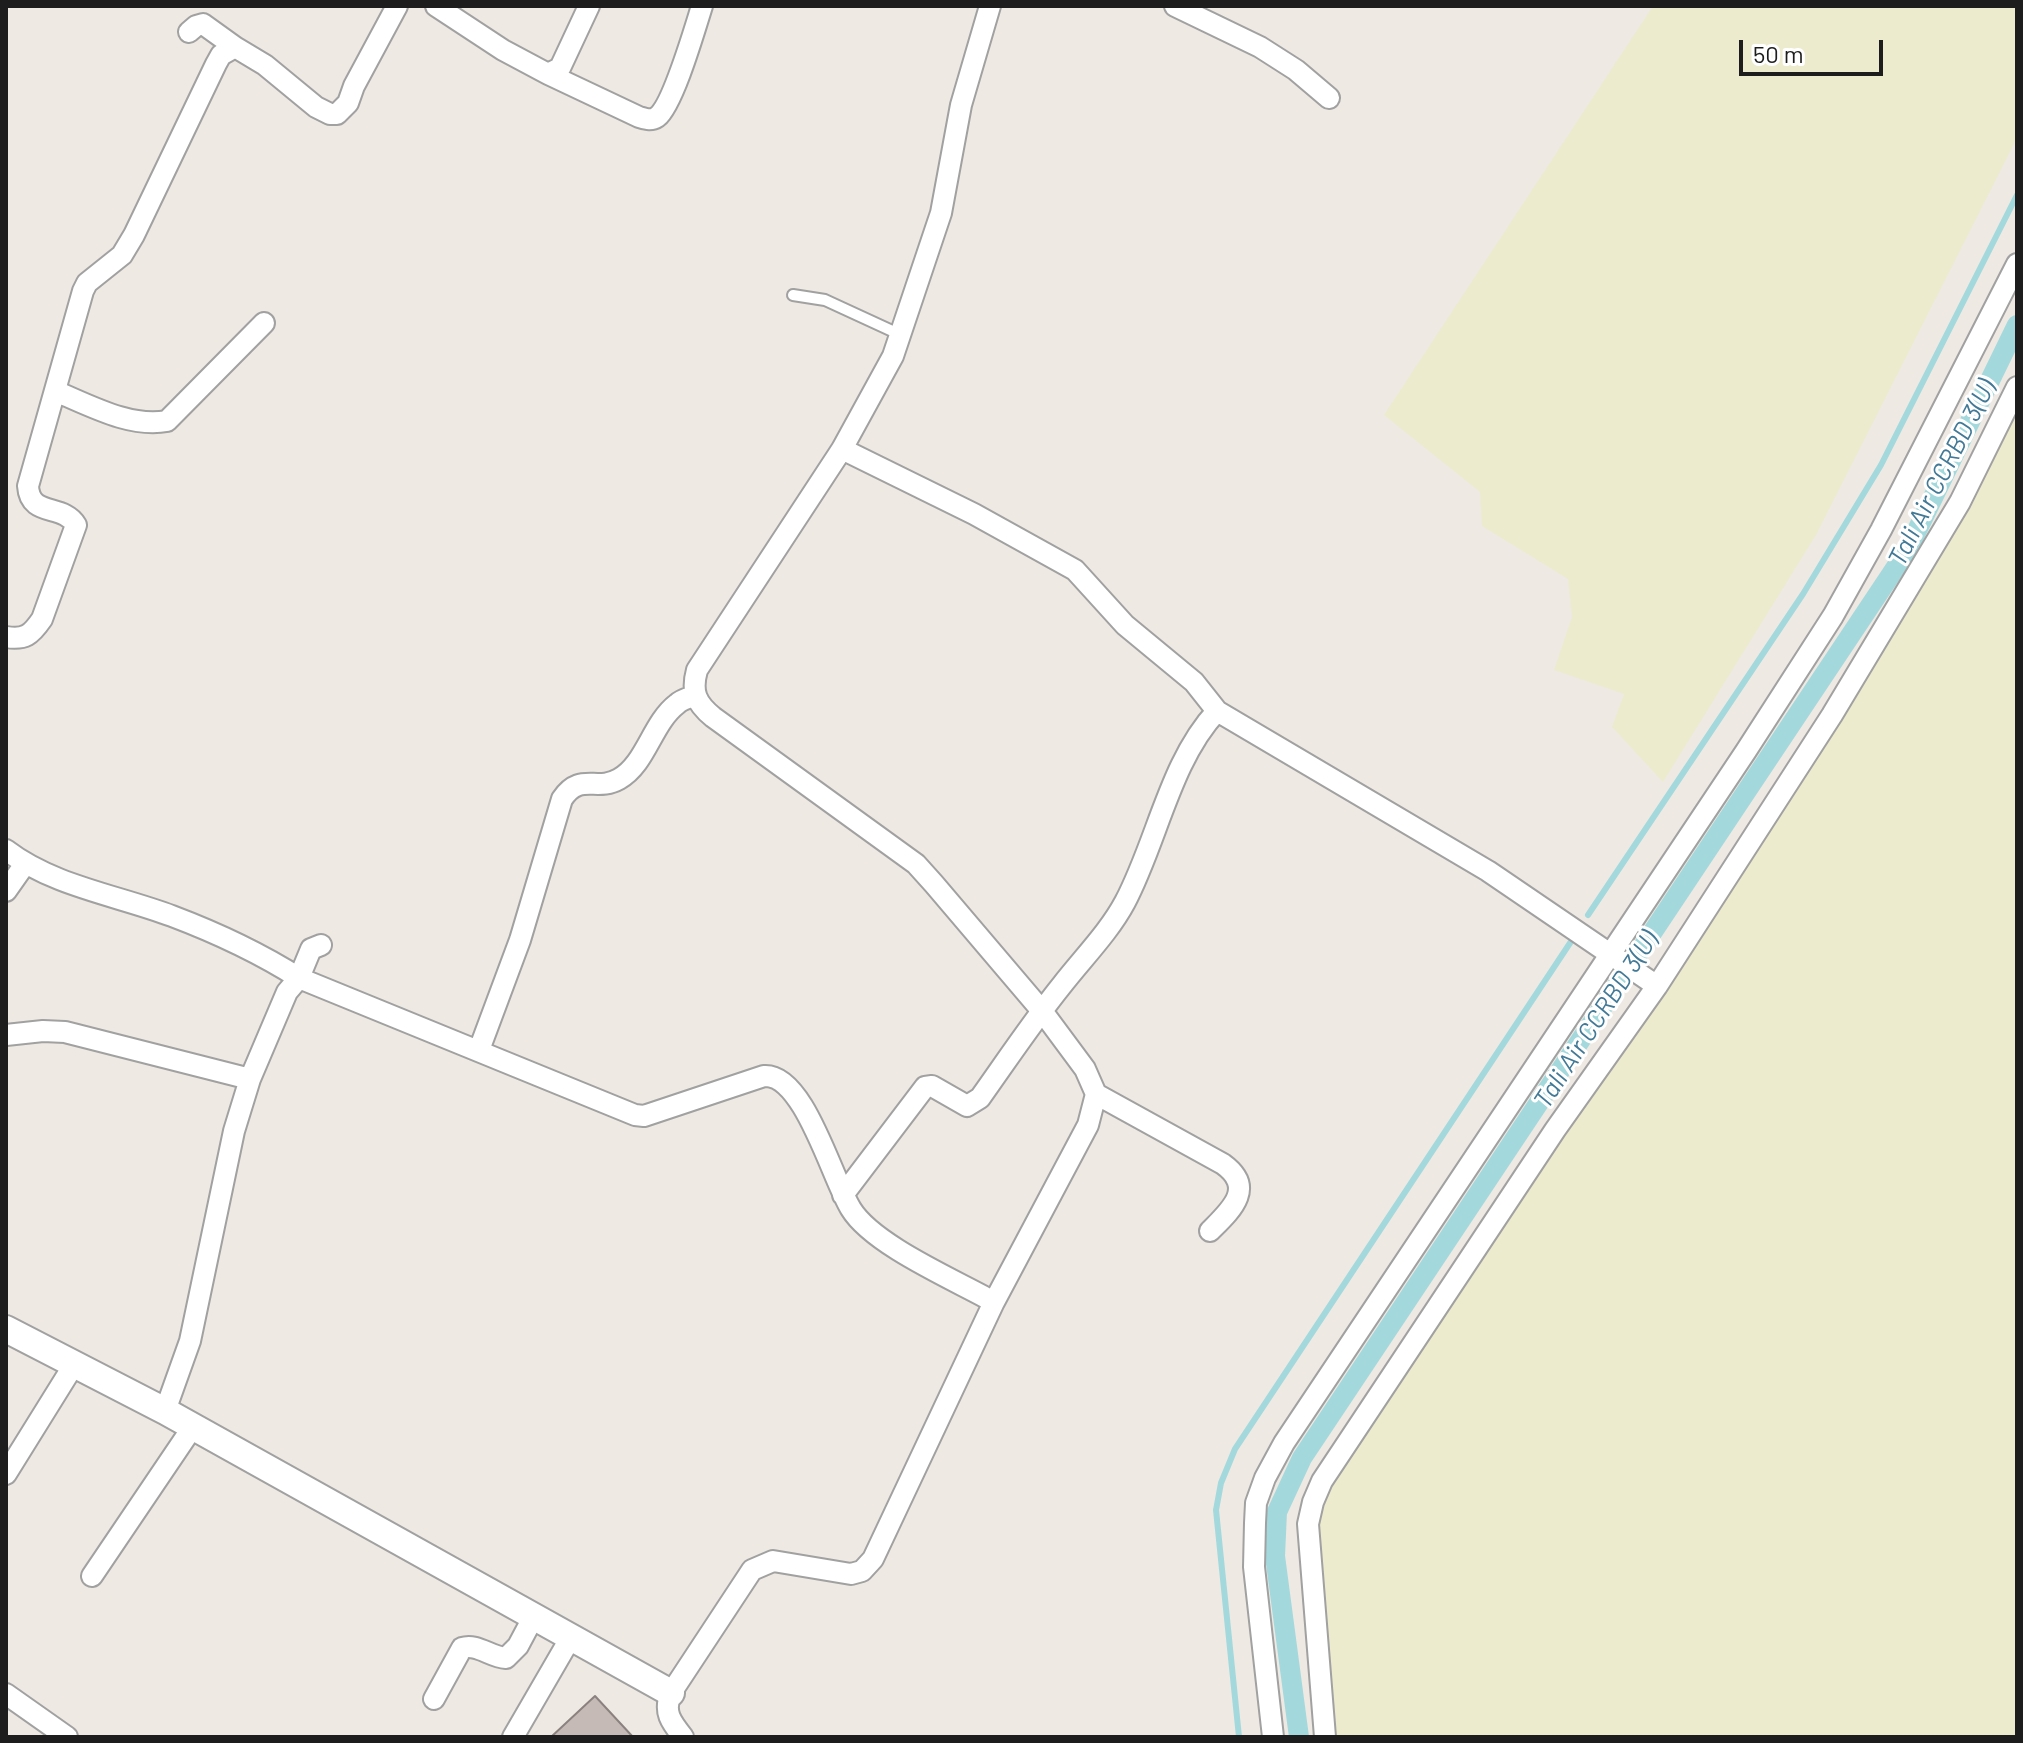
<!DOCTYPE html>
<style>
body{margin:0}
#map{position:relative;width:2023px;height:1743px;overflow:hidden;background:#eee9e3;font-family:Barlow,sans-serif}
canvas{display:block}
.frame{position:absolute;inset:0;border:8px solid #1d1d1d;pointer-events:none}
.scale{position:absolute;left:1739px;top:40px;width:144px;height:36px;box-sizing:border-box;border:4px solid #1d1d1d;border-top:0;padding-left:10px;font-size:24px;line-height:28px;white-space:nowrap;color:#1d1d1d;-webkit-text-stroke:6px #fff;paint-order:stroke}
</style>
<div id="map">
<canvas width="2023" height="1743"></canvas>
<div class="frame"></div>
<div class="scale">50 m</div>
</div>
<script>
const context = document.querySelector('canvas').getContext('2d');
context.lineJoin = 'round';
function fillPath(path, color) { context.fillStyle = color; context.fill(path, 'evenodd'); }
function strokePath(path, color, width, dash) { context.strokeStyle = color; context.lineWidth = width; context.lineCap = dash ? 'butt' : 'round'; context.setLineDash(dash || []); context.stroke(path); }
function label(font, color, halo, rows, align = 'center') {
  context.font = font + ' Barlow,sans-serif'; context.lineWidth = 6; context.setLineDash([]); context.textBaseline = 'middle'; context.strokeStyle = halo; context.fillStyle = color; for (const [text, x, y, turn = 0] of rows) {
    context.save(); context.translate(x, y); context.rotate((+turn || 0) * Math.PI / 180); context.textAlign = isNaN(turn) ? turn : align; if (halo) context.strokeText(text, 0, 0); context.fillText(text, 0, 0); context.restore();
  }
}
fillPath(new Path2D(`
 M1653,6H2017V138L1816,535L1663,782L1612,727L1624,694L1554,670L1572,617L1568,579L1482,526L1480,492L1384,415Z
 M2017,400V1737H1327L1310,1518L1869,652L1948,542Z`), '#edebce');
strokePath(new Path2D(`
 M1588,915L1803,594L1881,465L2017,195
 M1239,1737L1216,1510L1221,1483L1235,1449L1572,940`), '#a3d9dc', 6);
strokePath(new Path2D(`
 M1299,1737L1275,1556L1277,1512L1302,1458L1908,549L2017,325`), '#a3d9dc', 20);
const building = new Path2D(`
 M595,1696L633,1737H551Z`);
fillPath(building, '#c6bab6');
strokePath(building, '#8b827f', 2);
const service = new Path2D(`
 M793,295L825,300L901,335`);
const minor = new Path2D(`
 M436,6L503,50L548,74L560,68L589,6
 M1175,6L1260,47L1296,70L1329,98
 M189,32L196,26L203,24L235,47
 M548,74L639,117C646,119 651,121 657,117C673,105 695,28 702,6
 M55,391C89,405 130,428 167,421L264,323
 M842,449L974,514L1075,570L1125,625L1194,682L1217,711
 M6,637C25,640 31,635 42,619L76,525C63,503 30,518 28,486L83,291L87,283L122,255L134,235L216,64L221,55L235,47L265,65L316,107L330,114H337L348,103L354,86L397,6
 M6,850C53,886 116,895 172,916C217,933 258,952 299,978L635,1115L644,1116L764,1076C804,1073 832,1179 851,1209C873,1245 955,1280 994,1302
 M6,891L25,864
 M6,1035L43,1031L65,1032L250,1079
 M479,1050L520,940L562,799C580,772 596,792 619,779C646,764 652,723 677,704C681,700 688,698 694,696
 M1096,1094L1223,1164C1256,1188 1231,1210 1210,1231
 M843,1195L925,1087L932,1086L967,1106L980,1098C1007,1060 1033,1021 1062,985C1083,958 1109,932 1125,902C1157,842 1170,761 1217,711L1488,871L1657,986
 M165,1411L190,1341L234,1131L250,1079L287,992L299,978L311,949L321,945
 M6,1474L75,1363
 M92,1576L192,1428
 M6,1694L67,1737
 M434,1699L462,1648C477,1643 490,1657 506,1658L518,1646L534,1616
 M513,1737L571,1637
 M683,1737C671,1722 663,1712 671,1693L752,1570L773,1561L851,1574L862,1571L873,1559L994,1302L1088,1125L1096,1094L1085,1069L1042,1011L934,884L916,864L713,717C696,703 691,692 697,670L842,449L893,356L941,213L961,105L990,6
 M1273,1737L1254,1567L1255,1523L1256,1503L1265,1478L1284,1443L1746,751L1833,616L1881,530L2017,264
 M1325,1737L1308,1524L1313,1502L1322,1481L1555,1130L1657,986L1832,715L1960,502L2017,387`);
const tertiary = new Path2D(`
 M6,1329L165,1411L671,1693`);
strokePath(service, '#a1a1a1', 14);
strokePath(minor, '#a1a1a1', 24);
strokePath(tertiary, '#a1a1a1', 30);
strokePath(service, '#fff', 10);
strokePath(minor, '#fff', 20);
strokePath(tertiary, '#fff', 26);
label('italic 26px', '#417996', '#fff', [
 ["Tali Air CCRBD 3(U)",1942,473,-63],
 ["Tali Air CCRBD 3(U)",1596,1020,-57]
]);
</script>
